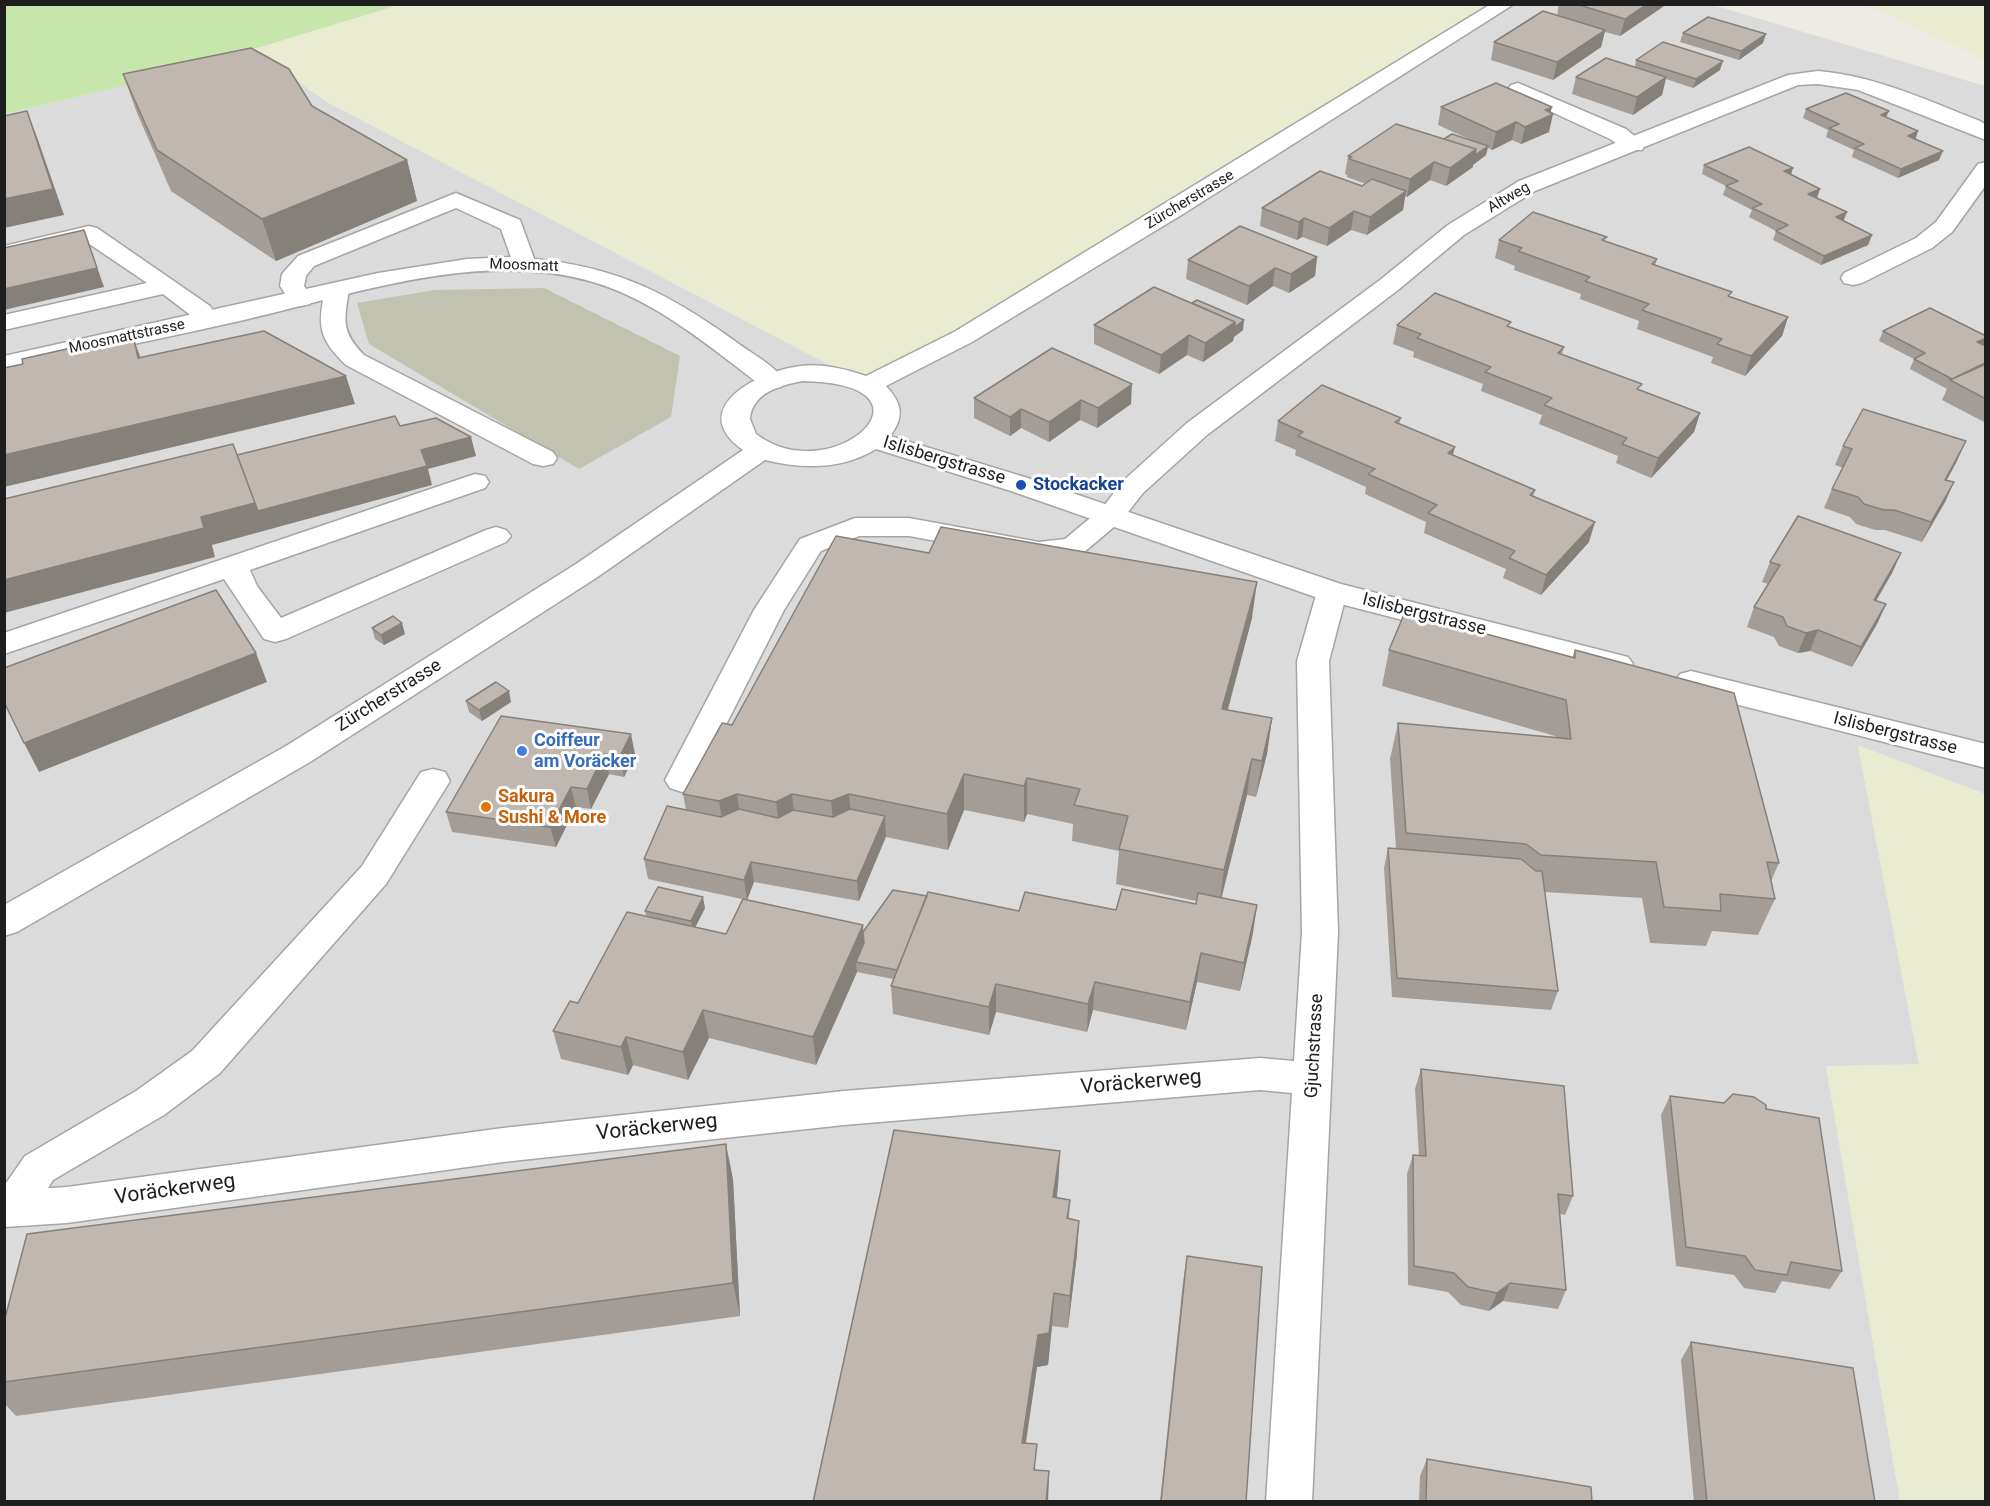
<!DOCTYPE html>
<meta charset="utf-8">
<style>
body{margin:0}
#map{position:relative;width:1990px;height:1506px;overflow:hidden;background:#eeebe4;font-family:Roboto,sans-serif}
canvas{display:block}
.frame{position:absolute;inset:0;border:6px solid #1e1e1e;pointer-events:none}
</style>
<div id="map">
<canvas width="1990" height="1506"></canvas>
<div class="frame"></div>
</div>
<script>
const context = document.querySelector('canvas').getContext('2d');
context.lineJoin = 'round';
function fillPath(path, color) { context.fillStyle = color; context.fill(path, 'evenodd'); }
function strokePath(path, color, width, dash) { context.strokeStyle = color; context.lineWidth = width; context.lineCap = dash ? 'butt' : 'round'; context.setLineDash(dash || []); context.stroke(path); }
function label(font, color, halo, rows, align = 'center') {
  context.font = font + ' Roboto,sans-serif'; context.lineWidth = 6; context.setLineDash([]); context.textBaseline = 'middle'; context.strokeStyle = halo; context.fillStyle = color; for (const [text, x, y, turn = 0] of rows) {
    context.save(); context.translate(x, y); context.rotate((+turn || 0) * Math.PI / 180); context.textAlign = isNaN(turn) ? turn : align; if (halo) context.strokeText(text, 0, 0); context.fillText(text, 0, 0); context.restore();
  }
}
fillPath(new Path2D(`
 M1505,5H1713L1985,86V794L1858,746L1919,1065L1826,1066L1900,1501H5L4,114L169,75L252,49L327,102L868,385Z`), '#dcdbdb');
fillPath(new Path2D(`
 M544,288L680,356L671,417L579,469L369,344L357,303L435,290Z`), '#c2c2b0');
fillPath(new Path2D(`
 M398,4L1505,5L868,385L327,102L252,49Z
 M1866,5H1985V60Z
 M1858,745L1985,794V1501H1900L1826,1066L1919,1064Z`), '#e9ecd0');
fillPath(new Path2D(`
 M4,5H398L169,75L5,114Z`), '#c6e6ac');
const service = new Path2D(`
 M1518,83L1626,129L1645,145L1642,150H1626L1610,139L1511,93L1508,89L1511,85Z
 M456,193L520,220L536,264L533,269L524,271L515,269L501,229L456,208L314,266L306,276L304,286L313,299L310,304L301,306L292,304L280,286L282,274L298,256Z
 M89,226L97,228L210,306C215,313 215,319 210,326L201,329L192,326L189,314L163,294L4,330V315L147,283L85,241L4,260V246Z
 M337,283L346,285L349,290C344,320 341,332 364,355L553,452L557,458L553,464L543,466L533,464L346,365C319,339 317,326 325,290L328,285Z
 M475,474L485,476L489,482L485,488L250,570L257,586L281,618L486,530L496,527L506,530L511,536L506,542L286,639L275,642L264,639L224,579L4,654V633Z
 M1111,506L1121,509L1125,515L1121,521L1083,553L1039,560L909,536H859L821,551L784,610L694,788L682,792L670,788L665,780L754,610L800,539L855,518H909L1039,542L1065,539L1101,509Z
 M433,769L445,772L450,781L386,884L220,1073L164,1115L53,1180L28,1221L13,1226L4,1223V1186L25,1156L136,1091L192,1051L362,866L421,772Z`);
const minor = new Path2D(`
 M1818,71C1876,76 1926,100 1980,121L1986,125V140L1858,90L1818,84L1798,85L1535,191L1464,235L1398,290L1207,435L1143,493L1121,521L1111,524L1101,521L1097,515L1123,481L1187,423L1380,280L1448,225L1519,181L1788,75Z
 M1986,162V185L1952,232L1932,248L1862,283L1853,285L1844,283L1841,278L1844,273L1916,238L1936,222L1978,164Z
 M511,257C607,263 661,287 739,344C754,355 775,366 785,381L781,387L772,389L763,387C710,347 657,301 593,282C479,249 356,294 244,320C165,338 84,354 4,372V356L378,273L467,259Z
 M1332,582L1343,585L1347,592L1329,661L1338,932L1312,1502H1266L1292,1093L1260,1090L844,1125L503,1162L67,1223L4,1227V1191L67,1187L503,1128L844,1091L1260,1058L1294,1061L1302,932L1297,661L1317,592L1321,585Z`);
const tertiary = new Path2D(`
 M1491,4H1514L1183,214L972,342L886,386C902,403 905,417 890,436L1031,479L1341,584L1628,657L1633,664L1628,671L1617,675L1321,599L1011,491L876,449C842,470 802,469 765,460L596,578L310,762L17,932L4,936V905L286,746L576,564L743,450C684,408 761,370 801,366C822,363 846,369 866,376L954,332ZM803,381C951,384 832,492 756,434L750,419C752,393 780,385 803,381Z
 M1691,671L1986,744V768L1680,690L1675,682L1680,674Z`);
strokePath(service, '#a5a5a5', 3);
strokePath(minor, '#a5a5a5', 3);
strokePath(tertiary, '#a5a5a5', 3);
fillPath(service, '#fff');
fillPath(minor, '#fff');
fillPath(tertiary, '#fff');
fillPath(new Path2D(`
 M1559,4H1667L1620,36L1605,32L1601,47L1553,80L1491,60L1494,42L1557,16Z
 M1683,33L1763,43L1739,60L1680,42Z
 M1636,60L1720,70L1693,88L1666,79L1662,95L1633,115L1572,94L1576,77L1635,67Z
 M123,74L312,106L407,160L417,201L276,261L171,191L137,113Z
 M1441,107L1550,113L1549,132L1521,144L1512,140L1492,150L1488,148L1486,155L1473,165V167L1446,186L1430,180L1407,197L1405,196L1403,210L1367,235L1351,230L1327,246L1302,237L1297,240L1260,226L1262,208L1362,186L1366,184L1347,177V175L1345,174L1348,156L1444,139L1473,141L1438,125Z
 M1806,109L1887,117L1916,139L1939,160L1898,178L1852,157L1854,150L1826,137L1828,130L1803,118Z
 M1704,165L1793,168L1791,174L1844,221L1872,235L1868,245L1821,265L1773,240L1776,231L1749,217L1752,210L1723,195L1726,186L1702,174Z
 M1499,240L1605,242L1657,259L1655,266L1731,297L1788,317L1782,336L1745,376L1711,363L1713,357L1637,329L1639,321L1580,299L1581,294L1514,270L1515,266L1495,258Z
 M1317,257L1315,276L1289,293L1273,286L1247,305L1186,279L1188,260Z
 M1094,325L1243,330L1234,337L1233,341L1203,362L1187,355L1159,374L1094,344Z
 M1397,325L1510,327L1564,347L1562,354L1640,390L1700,413L1694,432L1651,478L1616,463L1618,456L1539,424L1542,415L1481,391L1483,384L1413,357L1414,352L1393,344Z
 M1883,331L1986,336V342L1984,345L1986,346V423L1942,400L1947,389L1910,369L1914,359L1879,341Z
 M1052,348L1131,404L1097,428L1080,420L1049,442L1021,428L1010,436L974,418V398Z
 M1401,418L1399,424L1453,455L1535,490L1533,497L1589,542L1541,595L1503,578L1506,569L1424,533L1426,522L1365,494L1366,487L1295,455L1296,450L1275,441L1278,421Z
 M1843,446L1957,461L1947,480L1954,482L1945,502L1922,542L1885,530H1875L1856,524L1850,517L1824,508L1832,489L1843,468L1835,465Z
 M1901,553L1892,573L1876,601L1886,604L1877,624L1852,667L1810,651L1798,653L1779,646L1774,637L1747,627L1754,607L1768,584L1762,582L1770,562Z
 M1252,618L1228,710L1272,718L1267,754L1256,797L1247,795L1222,897L1253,933L1240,991L1197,982L1186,1030L1093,1010L1087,1032L996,1012L989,1035L893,1014L891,986L893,979L857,972L816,1065L709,1038L688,1080L633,1065L628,1075L561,1059L553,1031L578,1003L646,916L645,911L705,908L695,927L726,934L742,899L648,879L644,859L686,810L683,794L732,725ZM964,810L1024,822L1027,814L1073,824L1072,841L1119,851L1116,884L1196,901V904L1116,910L1019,911L927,896L863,932L747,900L754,882L859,901L886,837L948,850Z
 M372,628L405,634L384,645L375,639Z
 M1389,650L1572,658L1575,650L1779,863L1771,881L1775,899L1758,935L1712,931L1706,946L1650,943L1642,898L1545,892L1558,991L1551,1010L1392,997L1384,868L1388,848L1396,849L1390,759L1398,723L1556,737L1555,736L1382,686Z
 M466,701L511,702L482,721L469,712Z
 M501,716L635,754L624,777L609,774L591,809L576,807L556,847L452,832L446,812Z
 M1421,1069L1573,1196L1565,1215L1560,1214L1566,1290L1558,1309L1503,1301L1489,1311L1461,1305L1448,1292L1408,1285L1407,1174L1413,1155L1419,1156L1415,1089Z
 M1670,1096L1766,1109L1842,1271L1830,1289L1782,1281L1775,1293L1744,1288L1734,1275L1676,1266L1661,1115Z
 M1060,1151L1058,1185L1057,1198L1070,1200L1069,1219L1077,1254L1068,1328L1052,1326L1048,1365L1037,1367L1026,1443L1036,1470L1049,1471L1048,1501L813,1502Z
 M733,1179L740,1316L16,1416L4,1403V1322Z
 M1187,1256L1246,1502H1160L1183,1282Z
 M1691,1342L1875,1502H1694L1681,1360Z
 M1427,1459L1592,1502H1419L1420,1476Z`), '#a49d97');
fillPath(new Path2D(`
 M1647,4H1667L1620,36L1625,19Z
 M1605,30L1601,47L1553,80L1557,62Z
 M1766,34L1763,43L1739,60L1741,51Z
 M1723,61L1720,70L1693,88L1696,79Z
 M1666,77L1662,95L1633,115L1637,97Z
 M1552,107L1550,115L1553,114L1549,132L1521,144L1525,127L1545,110Z
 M27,111L37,137L64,215L4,228V199Z
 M1889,111L1885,120L1881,115Z
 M1516,122L1512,140L1492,150L1496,132Z
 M1918,131L1915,141L1908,136Z
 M1488,146L1486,155L1473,165V167L1446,186L1450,168L1476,149Z
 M1943,151L1939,160L1898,178L1901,169Z
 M407,160L417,201L276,261L262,219Z
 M1434,162L1430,180L1407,197L1410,179Z
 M1793,168L1790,177L1784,171Z
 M1820,189L1817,198L1808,194Z
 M1406,191L1403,210L1367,235L1370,217Z
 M1354,211L1351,230L1327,246L1329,228Z
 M1847,212L1843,222L1836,217Z
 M1304,218L1302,237L1297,240L1299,222Z
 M84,230L104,287L4,310V289Z
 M1872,235L1868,245L1821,265L1824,256Z
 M1317,257L1315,276L1289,293L1291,274Z
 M1275,268L1273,286L1247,305L1249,286Z
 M1788,317L1782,336L1745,376L1751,356Z
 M1244,320L1243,330L1234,337L1233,341L1203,362L1205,343L1235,322Z
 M1189,335L1187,355L1159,374L1161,355Z
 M1986,338V342L1983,347L1977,342Z
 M134,340L144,367L138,358Z
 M346,376L355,404L4,487V455Z
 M1132,384L1131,404L1097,428L1098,408Z
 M1081,400L1080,420L1049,442V422Z
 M1021,409V428L1010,436V417Z
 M1700,413L1694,432L1651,478L1658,458Z
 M471,437L476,456L428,469L432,485L212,545L215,557L4,613V580L201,517L255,503L421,450Z
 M1966,441L1957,461L1936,499L1945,480Z
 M1455,447L1450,466L1448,453Z
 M1954,482L1945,502L1922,542L1931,522Z
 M1595,522L1589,542L1541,595L1546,575Z
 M1901,553L1892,573L1865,620L1874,600Z
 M1257,582L1252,618L1218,745L1222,709Z
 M1886,604L1877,624L1852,667L1861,647Z
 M402,623L405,634L384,645L381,635Z
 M1818,630L1810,651L1798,653L1806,633Z
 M256,653L267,682L39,772L24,743Z
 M509,691L511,702L482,721L479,710Z
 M1272,718L1267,754L1256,797L1262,761Z
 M631,734L635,754L624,777L620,756Z
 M604,754L609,774L591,809L587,789Z
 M1252,759L1247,795L1219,906L1224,870Z
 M964,774V810L948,850L947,814Z
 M1027,778V814L1024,822V786Z
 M571,787L576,807L556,847L550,827Z
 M737,794L742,829L725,837L719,801Z
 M792,794L796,830L781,838L776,802Z
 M849,794L852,829L835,837L831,801Z
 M885,816L886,836L859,901L857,881Z
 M751,862L754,882L747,900L744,880Z
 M703,897L705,908L693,932L691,921Z
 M1257,905L1253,933L1240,991L1244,963Z
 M863,925L865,953L856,962L857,972L816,1065L813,1037Z
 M1201,953L1197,982L1186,1030L1190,1002Z
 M1095,982L1093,1010L1087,1032L1088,1004Z
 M996,984V1012L989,1035V1007Z
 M703,1010L709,1038L688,1080L683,1052Z
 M626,1037L633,1065L628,1075L621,1047Z
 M726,1144L733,1179L740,1316L733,1283Z
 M1060,1151L1058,1185L1052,1231L1053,1197Z
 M1079,1221L1077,1254L1068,1328L1070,1296Z
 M1510,1283L1503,1301L1489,1311L1497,1293Z
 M1054,1293L1052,1326L1048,1365L1037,1367L1021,1473L1022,1443L1038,1335Z
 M1049,1471L1048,1501L1046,1502Z`), '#86807b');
const building = new Path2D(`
 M1576,4H1647L1625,19Z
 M1543,11L1605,30L1557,62L1494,42Z
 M1708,17L1766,34L1741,51L1683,33Z
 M1663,42L1723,61L1696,79L1636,60Z
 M251,48L289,69L312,106L407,160L262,219L157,150L123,74Z
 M1606,58L1666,77L1637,97L1576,77Z
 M1496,83L1552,107L1545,110L1553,114L1525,127L1516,122L1496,132L1441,107Z
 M1846,93L1889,111L1881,115L1918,131L1908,136L1943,151L1901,169L1855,148L1864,144L1829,128L1839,124L1806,109Z
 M27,111L53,189L4,199V116Z
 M1396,124L1476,149L1450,168L1434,162L1410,179L1349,159L1352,157L1348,156Z
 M1452,134L1488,146L1475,155L1476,149L1444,139Z
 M1749,147L1793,168L1784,171L1820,189L1808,194L1847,212L1836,217L1872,235L1824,256L1776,231L1788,225L1752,208L1762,204L1726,186L1738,181L1704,165Z
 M1320,171L1362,186L1372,179L1406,191L1370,217L1354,211L1329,228L1304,218L1299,222L1262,208Z
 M1533,212L1607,237L1602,240L1657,259L1652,264L1732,292L1728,296L1788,317L1751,356L1717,344L1722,339L1642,310L1649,304L1585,281L1590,277L1518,251L1522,248L1499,240Z
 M1240,226L1317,257L1291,274L1275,268L1249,286L1188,260Z
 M84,230L97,268L4,289V248Z
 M1154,287L1235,322L1205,343L1189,335L1161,355L1094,325Z
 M1435,293L1511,322L1507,326L1564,347L1558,353L1642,384L1637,389L1700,413L1658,458L1622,444L1627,438L1544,405L1552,398L1485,372L1491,367L1417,338L1421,334L1397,325Z
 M1197,300L1244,320L1235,327V322L1192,303Z
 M1930,308L1986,336V338L1977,342L1986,346V364L1952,379L1914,359L1925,353L1883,331Z
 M264,331L346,376L4,455V368L23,364L22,359L80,346L81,351L134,340L138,358Z
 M1052,348L1132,384L1098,408L1081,400L1049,422L1021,409L1010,417L974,398Z
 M1985,363L1986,364V399L1950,380Z
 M1322,385L1401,418L1395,422L1455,447L1448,453L1535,490L1530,495L1595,522L1546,575L1509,558L1515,551L1428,513L1437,505L1368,474L1375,469L1298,436L1303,432L1278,421Z
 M1863,409L1966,441L1945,480L1954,482L1931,522L1894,510H1884L1864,504L1858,497L1832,489L1852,449L1843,446Z
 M395,416L400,426L436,418L471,437L421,450L427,466L258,511L237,455Z
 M233,444L255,503L201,517L204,528L4,580V499Z
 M1798,516L1901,553L1874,600L1886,604L1861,647L1818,630L1806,633L1787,626L1783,617L1754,607L1780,565L1770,562Z
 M941,527L1257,582L1222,709L1272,718L1262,761L1252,759L1224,870L1119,849L1128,816L1074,805L1080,789L1027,778L1024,786L964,774L947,814L849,794L831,801L792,794L776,802L737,794L719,801L683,794L722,723L732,725L836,536L929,553Z
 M216,590L256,653L24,743L4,702V668Z
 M1405,612L1575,658V650L1734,693L1779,863L1767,862L1775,899L1720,894L1721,911L1664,907L1656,862L1541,855L1526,844L1406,833L1398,723L1571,739L1566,700L1389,650Z
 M393,616L402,623L381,635L372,628Z
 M496,682L509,691L479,710L466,701Z
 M501,716L631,734L620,756L604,754L587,789L571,787L550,827L446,812Z
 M667,806L721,817L739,809L778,818L793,810L833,817L850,809L885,816L857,881L751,862L744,880L644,859Z
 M1388,848L1521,859L1536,871H1542L1558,991L1397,978Z
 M658,887L703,897L691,921L645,911Z
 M1122,889L1196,904L1198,893L1257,905L1244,963L1201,953L1190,1002L1095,982L1088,1004L996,984L989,1007L891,986L928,892L1019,911L1025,892L1116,910Z
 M893,890L927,896L897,970L856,962L864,943L863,932Z
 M743,899L863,925L813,1037L703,1010L683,1052L626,1037L621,1047L553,1031L570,1001L578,1003L627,912L726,934Z
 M1421,1069L1564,1086L1573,1196L1558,1194L1566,1290L1510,1283L1497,1293L1468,1287L1454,1273L1414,1266L1413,1155L1426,1156Z
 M1733,1094L1754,1097L1766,1105V1109L1819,1118L1842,1271L1791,1262L1787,1275L1755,1270L1745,1256L1686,1247L1670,1096L1724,1103Z
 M894,1130L1060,1151L1053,1197L1070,1200L1067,1218L1079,1221L1070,1296L1054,1293L1049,1333L1038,1335L1022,1443L1037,1444L1034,1470L1049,1471L1046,1502H813Z
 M726,1144L733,1283L4,1382V1322L27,1234Z
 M1187,1256L1262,1267L1246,1502H1161Z
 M1691,1342L1853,1368L1875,1502H1707Z
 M1427,1459L1591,1487L1592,1502H1426Z`);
fillPath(building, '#bfb7b0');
strokePath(building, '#86807b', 1.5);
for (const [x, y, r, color] of [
 [1021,485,6,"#1a4fb4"],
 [522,751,6,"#3f7fe0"],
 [486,807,6,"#e8710a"]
]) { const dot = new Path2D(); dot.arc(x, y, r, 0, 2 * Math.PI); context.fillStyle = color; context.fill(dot); strokePath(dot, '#fff', 2); }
label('15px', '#1e1e1e', '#fff', [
 ["Altweg",1509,198,-30],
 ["Zürcherstrasse",1190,200,-31],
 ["Moosmatt",524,266,2],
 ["Moosmattstrasse",127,337,-12]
]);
label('18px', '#1e1e1e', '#fff', [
 ["Islisbergstrasse",944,461,17],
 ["Islisbergstrasse",1424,615,14],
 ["Zürcherstrasse",389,696,-32],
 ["Islisbergstrasse",1895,734,14],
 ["Gjuchstrasse",1315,1046,-87]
]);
label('bold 18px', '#164399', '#fff', [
 ["Stockacker",1033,485]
], 'left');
label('bold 18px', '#366cbe', '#fff', [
 ["Coiffeur",534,741],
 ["am Voräcker",534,762]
], 'left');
label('bold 18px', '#c56008', '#fff', [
 ["Sakura",498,797],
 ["Sushi & More",498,818]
], 'left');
label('21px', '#1e1e1e', '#fff', [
 ["Voräckerweg",1141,1083,-5],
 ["Voräckerweg",657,1128,-6],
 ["Voräckerweg",175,1190,-8]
]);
</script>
